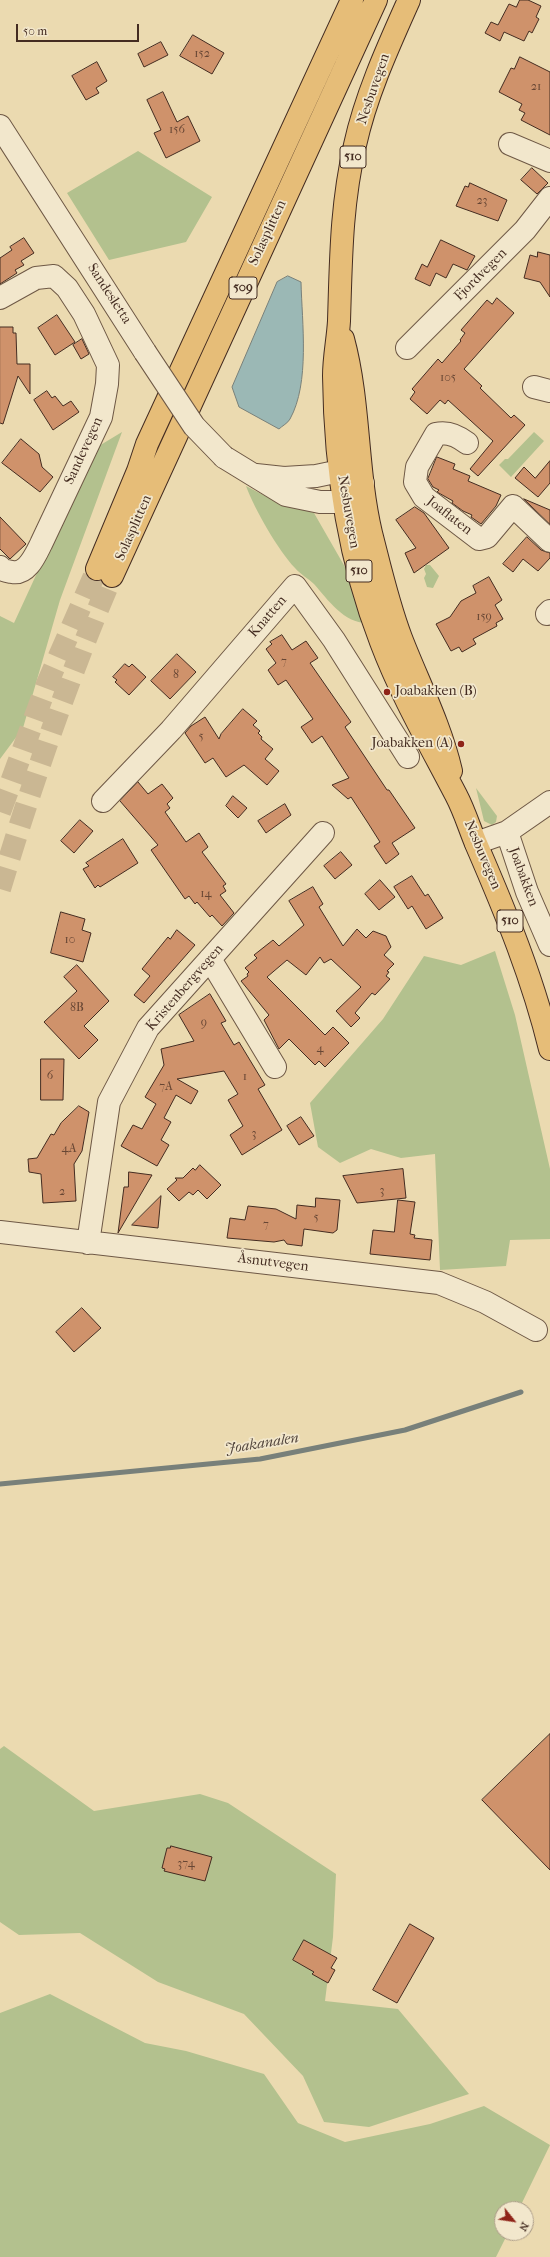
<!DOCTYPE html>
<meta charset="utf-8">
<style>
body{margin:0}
#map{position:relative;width:550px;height:2257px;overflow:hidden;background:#ebdab0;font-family:"IM FELL French Canon",serif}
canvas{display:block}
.north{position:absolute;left:494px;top:2201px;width:40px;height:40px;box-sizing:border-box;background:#f2e7cc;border:1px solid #ac9c88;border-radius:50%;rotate:120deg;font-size:11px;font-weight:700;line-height:16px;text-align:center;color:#442c21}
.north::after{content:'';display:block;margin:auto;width:14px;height:18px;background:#8f2418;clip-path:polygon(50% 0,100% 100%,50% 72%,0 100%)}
.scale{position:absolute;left:16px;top:24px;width:123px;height:18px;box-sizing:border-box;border:2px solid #442c21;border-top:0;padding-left:5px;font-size:12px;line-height:14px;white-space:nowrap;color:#442c21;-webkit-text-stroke:3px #f2e7cc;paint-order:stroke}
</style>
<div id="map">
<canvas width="550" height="2257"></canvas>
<div class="north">N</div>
<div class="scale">50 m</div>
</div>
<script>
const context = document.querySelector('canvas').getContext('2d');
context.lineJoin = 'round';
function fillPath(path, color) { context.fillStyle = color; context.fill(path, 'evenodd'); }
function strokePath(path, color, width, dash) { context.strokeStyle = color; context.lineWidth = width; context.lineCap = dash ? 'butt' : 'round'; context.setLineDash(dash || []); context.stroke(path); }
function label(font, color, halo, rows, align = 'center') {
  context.font = font + ' "IM FELL French Canon",serif'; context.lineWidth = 3.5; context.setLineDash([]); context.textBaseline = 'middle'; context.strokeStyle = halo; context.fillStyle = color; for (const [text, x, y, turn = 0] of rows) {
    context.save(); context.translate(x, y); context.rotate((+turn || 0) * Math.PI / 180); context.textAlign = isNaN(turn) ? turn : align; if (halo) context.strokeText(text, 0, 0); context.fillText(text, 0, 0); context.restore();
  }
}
fillPath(new Path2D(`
 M138,151L212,197L186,242L109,260L67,193Z
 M122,432L60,600L23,728L0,759V616L14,623L66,510L89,452Z
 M534,432L544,441L511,477L499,465L505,459H508Z
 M246,486L273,500L314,513L349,574L367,623C344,623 328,600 314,584C308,578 301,575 295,568C278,550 255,510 246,486Z
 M426,565H430L439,576L433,588L427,587L424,578L426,574L424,569Z
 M476,788L497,816L496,822L492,825L484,821Z
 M495,951L515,1015L550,1169V1239L510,1240L506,1266L440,1270L435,1154L401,1158L371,1149L340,1163L318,1147L310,1103L383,1019L424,956L461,965Z
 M4,1746L94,1811L200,1794L228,1803L336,1874L333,1937L325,2001L398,2009L469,2094L369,2127L324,2122L303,2076L244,2014L158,1982L80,1933L19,1935L0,1922V1749Z
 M50,1994L145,2043L186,2051L264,2074L298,2123L345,2142L430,2124L484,2106L550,2145L519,2209H502V2233H508L496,2257H0V2013Z`), '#b3c18e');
const water = new Path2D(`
 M288,276L301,282C302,323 310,383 290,419C288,423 282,426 279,429L239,407L232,387L277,282Z`);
fillPath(water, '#9bb8b5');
strokePath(water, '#78807a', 1);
strokePath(new Path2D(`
 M0,1484L260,1459L405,1430L521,1392`), '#78807a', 5);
const building = new Path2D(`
 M520,0H528L541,6L536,17L539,19L532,33L529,31L524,41L504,32L500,41L485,33L491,22L498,25L509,4L516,7Z
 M193,35L224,53L212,74L180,56Z
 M161,42L168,55L144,67L138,54Z
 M520,57L550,72V135L521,120L525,113L519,110L522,104L499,92L511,68L514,69Z
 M97,62L107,81L96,88L99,93L86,100L72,76Z
 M163,92L177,122L188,116L200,141L166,158L154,133L161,130L147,100Z
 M532,168L548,183L537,194L521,180Z
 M470,183L507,200L498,221L456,206L465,186L468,187Z
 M24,238L34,253L21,261L24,265L15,270L17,273L0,284V258L12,250L10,247Z
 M441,240L475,256L467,270L453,264L446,278L436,273L430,286L415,279L422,264L427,267Z
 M538,252L550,255V297L540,282L524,278L530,255L537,257Z
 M497,298L514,313L464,369L482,386L480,388L511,418L514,415L525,425L478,476L470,469L493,441L448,400L445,404L440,400L427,414L410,399L415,392L412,389L438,359L442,363L461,341L460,340L465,333L461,330L487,300L492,304Z
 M57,315L75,342L55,355L38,328Z
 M0,327H13V333H16L17,364H30V394L18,376L3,424L0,423Z
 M82,339L89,354L81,359L73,345Z
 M47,391L52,398L55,396L63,406L71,401L79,412L53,430L34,400Z
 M21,439L39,454L42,467L53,477L40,492L2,463Z
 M437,457L455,464L453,469L470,476L468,481L501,495L496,506L481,524L471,517L472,515L463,511L452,503L453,501L437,492L439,490L433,487L428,479Z
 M550,461V483L538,497L515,478L524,467L535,478Z
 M524,499L550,510V524Z
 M415,507L424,513L449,548L414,573L405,553L416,548L396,520Z
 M0,517L26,544L10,559L0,549Z
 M527,537L541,550L550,553V558L538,571L523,559L513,572L503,564Z
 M489,577L502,600L495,605L503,619L496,623L497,626L473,639L476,644L462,652L459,647L451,651L436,624L450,617L461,601L476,593L473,586Z
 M282,635L292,650L306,641L318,658L310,663L351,722L345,727L387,790H389L415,828L392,843L399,854L386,864L374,846L380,842L368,823L351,797L348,799L332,785L349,778L322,736L312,743L301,727L313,719L286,680L278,685L268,670L276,663L266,649L272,644L270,642Z
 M177,654L196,672L170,699L151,681Z
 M125,664L129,667L132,664L146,677L129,695L115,682L117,680L113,677Z
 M243,709L257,721L253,725L260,731L258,733L262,737L261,739L273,749L265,759L279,771L267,785L244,765L226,777L213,758L205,763L185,733L191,726L205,717L219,739L221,734Z
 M138,782L148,794L162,784L173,798L167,804L170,808L165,812L186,842L199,833L208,847L202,852L226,884L223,886L226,891L220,895L234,913L222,926L212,915L210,917L197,902L195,904L189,896L185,899L151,850L158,845L120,801Z
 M233,796L247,808L238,818L226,806Z
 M285,804L291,815L266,833L258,821Z
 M80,820L93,831L74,853L61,841Z
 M123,839L138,863L100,887L98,885L95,888L83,869L89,866L86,863Z
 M341,852L352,865L335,879L324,866Z
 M412,876L425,896L428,894L443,918L426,929L412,906L408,909L394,887Z
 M380,880L395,897L379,910L365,894Z
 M313,887L323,904L319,907L343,946L357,929L366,938L373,931L386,936L391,947L384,955L394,964L387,971L389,972L386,976L390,979L375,995L372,993L355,1013L360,1018L351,1027L336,1011L361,987L331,959L324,963L320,957L306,975L287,960L267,977L325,1035L333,1027L349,1043L325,1067L319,1061L315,1065L289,1039L279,1049L264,1020L269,1015L241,981L248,976L247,974L249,972L245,968L257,958L254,955L273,940L279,946L304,925L289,901Z
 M61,912L85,919L82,930L91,933L83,962L51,953Z
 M177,930L195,945L144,1003L134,995L150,976L142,969L168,937L170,939Z
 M77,965L109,1001L84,1026L98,1040L79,1059L44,1022L77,991L64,977Z
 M210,994L226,1021L221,1023L234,1045L239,1042L265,1085L258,1089L282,1130L242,1155L230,1135L243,1126L228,1100L238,1094L224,1071L177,1079L198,1091L191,1104L176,1095L164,1118L171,1122L161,1140L169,1145L157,1166L121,1146L133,1125L142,1129L156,1104L145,1097L164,1065L161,1049L194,1041L179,1015Z
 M41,1059H64L63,1100H41Z
 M79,1106L89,1112L82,1151L74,1164L76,1201L43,1203L41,1174L29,1172L28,1159L37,1158L51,1134L54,1135L61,1123Z
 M301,1117L314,1136L299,1145L287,1126Z
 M200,1165L221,1185L207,1199L198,1190L193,1195L189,1192L179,1201L167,1189L177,1180L175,1178H183L193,1168L195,1170Z
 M403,1169L406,1198L357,1203L343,1176Z
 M129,1172L152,1175L118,1233L124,1187H128Z
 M161,1196L158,1228L132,1225Z
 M316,1198L340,1200L337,1230L333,1233L304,1229L302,1246L287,1244L284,1240L274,1242L227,1238L230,1218L245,1220L248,1206L276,1209L296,1219L297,1205L315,1207Z
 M398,1200L415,1202L410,1234L415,1235L414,1238L432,1240L430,1260L370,1254L373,1230L394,1232Z
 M82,1308L101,1328L74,1352L56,1332Z
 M550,1734V1870L482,1800Z
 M171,1846L212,1857L205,1881L164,1871L165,1869L162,1868L167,1848H170Z
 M410,1924L434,1938L397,2003L373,1990Z
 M304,1940L337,1958L331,1968L335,1970L328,1983L312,1974L314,1972L293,1960Z`);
fillPath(building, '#cf926b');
strokePath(building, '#442c21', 1);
strokePath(new Path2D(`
 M0,812L47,684L97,569
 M0,889C32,783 68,678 112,576`), '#cab793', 22, [22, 11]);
const minor = new Path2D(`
 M0,126L145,352
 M510,144L550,161
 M0,298L36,278L54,276L67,288L84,314L108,365L107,384L101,417L41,544C35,556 27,575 12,572C7,571 3,571 0,567
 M407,348L525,230L550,198
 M534,387L550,391
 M467,443C458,436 448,431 436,434L417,467L415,482L424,497L479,539L487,537L513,506L550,541
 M224,457L286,495L320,502H344L363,483L340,471L316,476L284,478L256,475
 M547,614L550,611
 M103,801L171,730L295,586L334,640L408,757
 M507,832L527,892L550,945
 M476,843L507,832L550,802
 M210,959L275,1067
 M0,1232L439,1283L485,1302L536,1330
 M88,1243L109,1102L148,1028L323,833`);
const major = new Path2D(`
 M409,0C388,47 366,95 355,145C341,206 341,259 339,321C338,339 334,357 334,376C335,466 348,557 381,642C401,695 430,745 456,795C465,812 470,830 477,846C506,913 533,979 550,1049
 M343,339C360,402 356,469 371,533C380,568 388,604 401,638C418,682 440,724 451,771`);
const highway = new Path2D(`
 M97,569L138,471L147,444L352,0
 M112,576L376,0`);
strokePath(minor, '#6e5845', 24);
strokePath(major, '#442c21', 24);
strokePath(highway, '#442c21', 24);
strokePath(minor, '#f2e7cc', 22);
strokePath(major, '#e6bd78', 22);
strokePath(highway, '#e6bd78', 22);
const minorBridge = new Path2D(`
 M145,352L194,426L224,457`);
strokePath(minorBridge, '#6e5845', 24, []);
strokePath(minorBridge, '#f2e7cc', 22);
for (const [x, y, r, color] of [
 [387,692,4,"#8f2418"],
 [461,744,4,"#8f2418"]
]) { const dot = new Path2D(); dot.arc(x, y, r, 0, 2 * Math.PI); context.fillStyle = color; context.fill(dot); strokePath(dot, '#f2e7cc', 1.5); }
label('12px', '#674634', null, [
 ["152",202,54],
 ["21",536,87],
 ["156",177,130],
 ["23",482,201],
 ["105",448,378],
 ["159",484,617],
 ["7",284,662],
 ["8",176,675],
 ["5",201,737],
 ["14",206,894],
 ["10",70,940],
 ["8B",77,1008],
 ["9",204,1023],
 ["4",320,1049],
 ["6",50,1076],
 ["1",245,1077],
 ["7A",166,1087],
 ["3",254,1134],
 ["4A",69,1149],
 ["3",382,1191],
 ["2",62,1192],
 ["5",316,1218],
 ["7",266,1225],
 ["374",186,1864]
]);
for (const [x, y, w] of [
 [353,157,26],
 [243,288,28],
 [359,571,26],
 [510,921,26]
]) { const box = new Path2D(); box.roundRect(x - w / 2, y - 11, w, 22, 3); context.fillStyle = '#f2e7cc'; context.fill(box); strokePath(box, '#442c21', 1); }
label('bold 13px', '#442c21', null, [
 ["510",353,157],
 ["509",243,288],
 ["510",359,571],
 ["510",510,921]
]);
label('14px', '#442c21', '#f2e7cc', [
 ["Nesbuvegen",374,89,-71],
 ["Solasplitten",268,233,-65],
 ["Fjordvegen",481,275,-45],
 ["Sandesletta",109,294,57],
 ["Sandevegen",84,451,-65],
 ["Nesbuvegen",348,512,80],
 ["Joaflaten",449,516,38],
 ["Solasplitten",134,528,-66],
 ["Knatten",268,617,-49],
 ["Nesbuvegen",482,855,67],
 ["Joabakken",523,877,70],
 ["Kristenbergvegen",185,988,-49],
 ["Åsnutvegen",273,1263,7]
]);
label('14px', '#442c21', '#f2e7cc', [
 ["Joabakken (B)",395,692],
 ["Joabakken (A)",453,744,"right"]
], 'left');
label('italic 15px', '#55483f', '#f2e7cc', [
 ["Joakanalen",262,1444,-9]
]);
</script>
